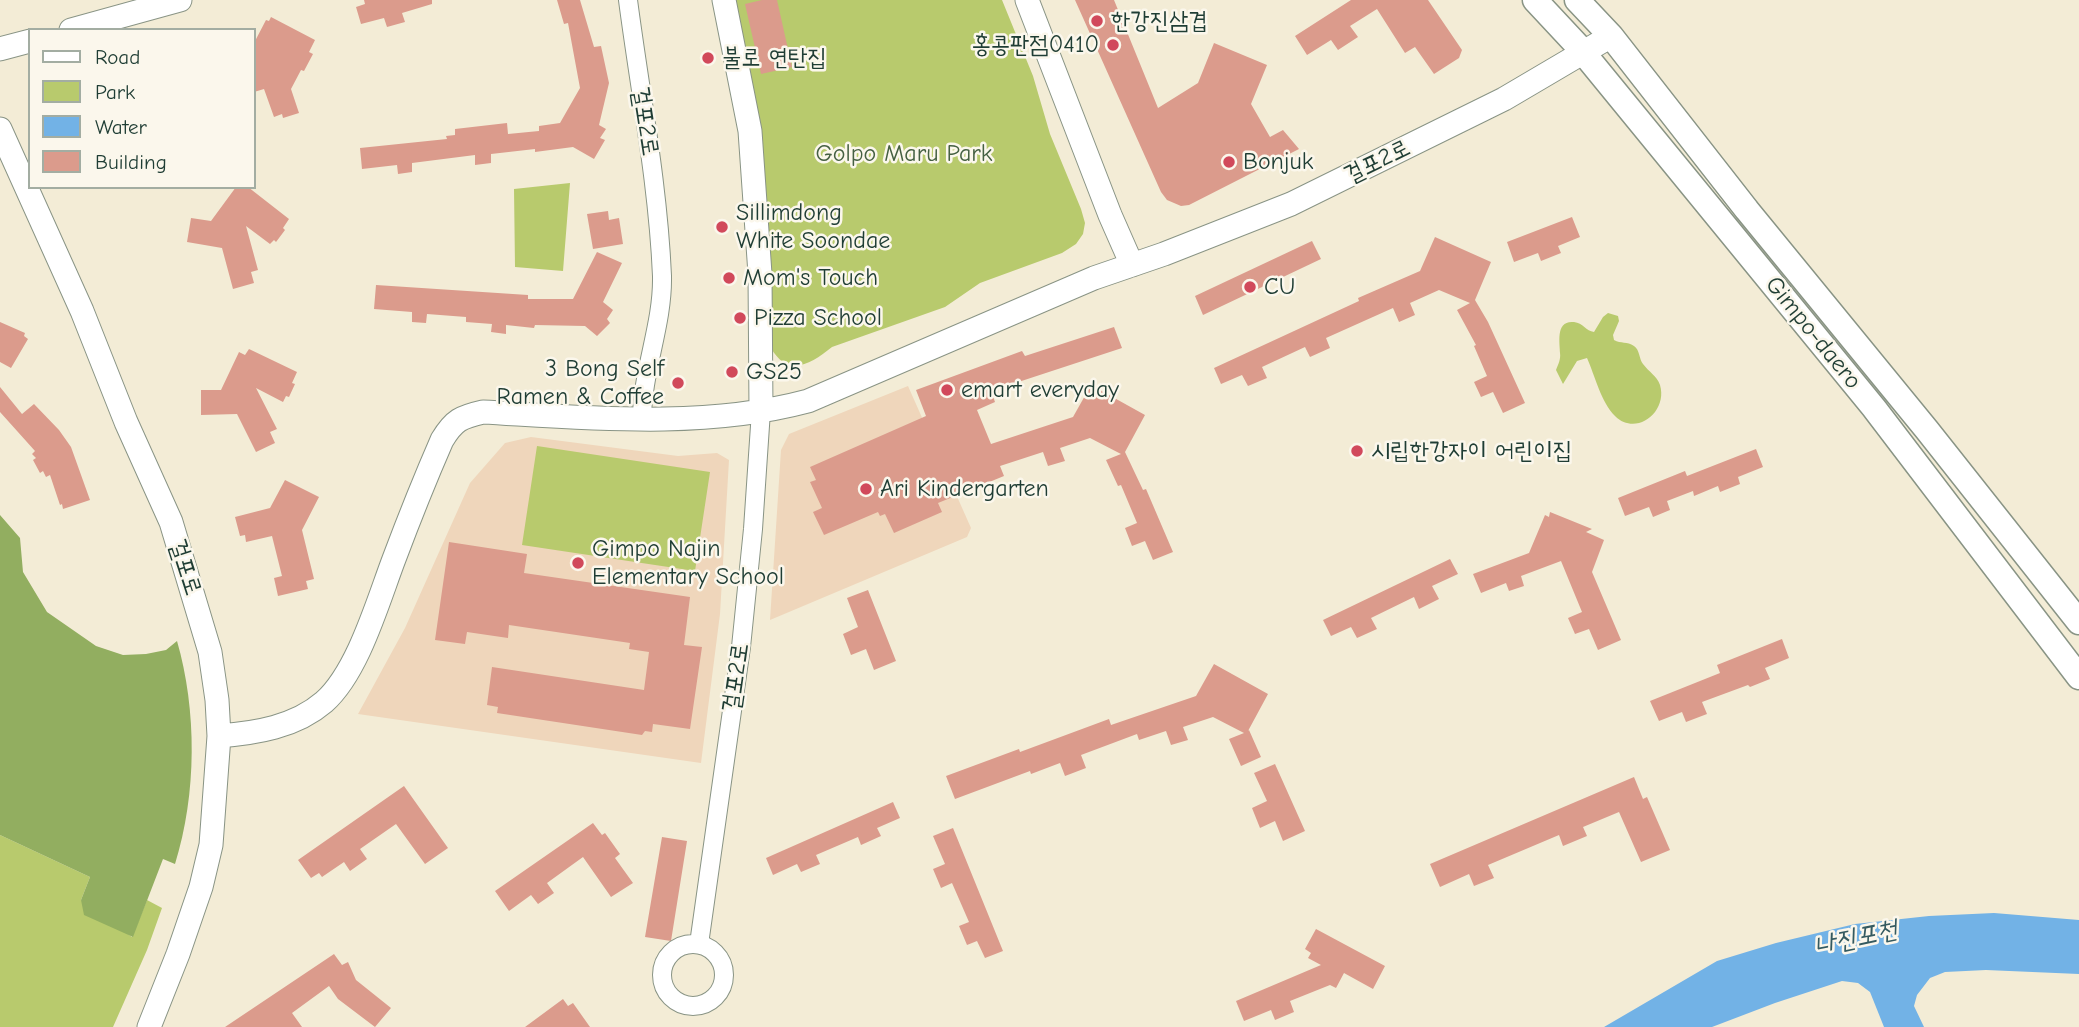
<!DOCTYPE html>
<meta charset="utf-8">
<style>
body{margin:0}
#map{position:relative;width:2079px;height:1027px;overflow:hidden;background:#f3ecd6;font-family:"Comic Neue",sans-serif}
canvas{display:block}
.legend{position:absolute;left:28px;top:28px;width:228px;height:161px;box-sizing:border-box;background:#fbf7ec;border:2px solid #a3ada2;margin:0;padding:9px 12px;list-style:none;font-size:21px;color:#1f3d34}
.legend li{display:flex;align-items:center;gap:14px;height:35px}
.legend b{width:35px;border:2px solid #a3ada2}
</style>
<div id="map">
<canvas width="2079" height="1027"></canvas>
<ul class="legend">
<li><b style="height:9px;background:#fff"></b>Road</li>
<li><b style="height:19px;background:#b8ca6d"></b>Park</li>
<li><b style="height:19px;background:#72b2e6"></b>Water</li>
<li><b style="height:19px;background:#db9b8c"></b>Building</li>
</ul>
</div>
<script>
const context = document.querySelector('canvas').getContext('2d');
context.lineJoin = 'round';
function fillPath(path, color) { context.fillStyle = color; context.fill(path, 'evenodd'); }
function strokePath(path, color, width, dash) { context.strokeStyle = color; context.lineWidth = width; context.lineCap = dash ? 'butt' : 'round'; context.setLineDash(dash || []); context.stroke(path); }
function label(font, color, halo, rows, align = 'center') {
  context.font = font + ' "Comic Neue","Poor Story",sans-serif'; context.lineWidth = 5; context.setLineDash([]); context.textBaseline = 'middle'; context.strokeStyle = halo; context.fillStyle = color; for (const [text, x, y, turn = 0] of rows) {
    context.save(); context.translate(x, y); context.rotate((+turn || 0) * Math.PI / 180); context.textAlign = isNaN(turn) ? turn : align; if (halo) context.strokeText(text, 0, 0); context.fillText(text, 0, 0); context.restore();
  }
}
fillPath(new Path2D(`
 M908,386L971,528L967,537L770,620L781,450L789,434Z
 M531,437L678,456L717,453L729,460L720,614L701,763L358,714L405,628L470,483L505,443Z`), '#efd6bb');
fillPath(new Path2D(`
 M733,0H1002L1033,76L1050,134L1081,209L1085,223L1083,234L1076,244L1062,253L980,283L945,307L832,347C811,364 788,378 771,348Z
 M570,183L563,271L515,267L514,189Z
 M1608,313L1618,316L1619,321L1613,335L1614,340C1621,344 1627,341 1634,346C1640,350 1639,359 1643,364C1649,372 1657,376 1660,385C1668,412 1636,437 1615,416C1601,402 1595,376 1587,358L1577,361L1563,384L1556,370C1558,365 1561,359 1560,353C1560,343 1555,320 1574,322C1583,323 1586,331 1594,332L1603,317Z
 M537,446L710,472L695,571L522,545Z
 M0,835L90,877L81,900L132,937L147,900L162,908L147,950L113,1027H0Z`), '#b8ca6d');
fillPath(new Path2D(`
 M0,515L20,538L23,572L47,612L96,646L123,655L146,654L166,650L177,641C197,710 197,794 175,864L163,859L133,937L84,915L81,900L90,877L0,835Z`), '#92ae60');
fillPath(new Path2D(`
 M1994,913L2079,920V974L1986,970L1945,972L1930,978L1917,995L1914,1006L1924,1027H1884L1870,992L1858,983L1842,981L1775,1003L1712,1027H1604L1717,961L1776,943L1855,924L1929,916Z`), '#72b2e6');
fillPath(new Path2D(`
 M364,0H432V4L402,13L405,22L387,27L384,18L361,24L356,7L365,4Z
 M557,0H580L594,47L601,46L609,83L599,125L606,129L600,138L605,140L594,159L573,147L535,152V149L491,154V163L475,165V155L412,163V172L398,174L397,165L362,169L360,148L447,139L446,136L455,135V129L507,123L508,134L539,131V126L560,123L580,88L568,23L564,24Z
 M762,0H777L792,67L761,74L745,4Z
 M1075,0H1114L1158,108L1198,83L1214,43L1267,65L1251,104L1270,137L1283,130L1299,149L1189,205L1181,206L1167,200L1161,192Z
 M1351,0H1428L1462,50L1459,58L1434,74L1415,47L1405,53L1377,9L1350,26L1358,37L1338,50L1331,40L1307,55L1295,36Z
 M271,17L315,40L309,52L313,54L304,71L301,70L291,89L299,113L283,118L282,114L274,117L264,89L254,92V43L266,20L269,21Z
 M236,187H248L289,219L283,228L285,230L276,242L274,240L270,244L246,226L258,270L251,272L254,283L233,289L222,248L187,242L191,218L211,221Z
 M608,211L609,220L619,218L623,244L593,249L587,214Z
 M1572,217L1580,237L1558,246L1561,253L1541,261L1538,253L1514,262L1507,242Z
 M1435,237L1491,262L1475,300L1488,322L1525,403L1503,413L1493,392L1481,397L1474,382L1487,376L1474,346L1476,345L1457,310L1470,303L1439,290L1410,303L1415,315L1399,322L1393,308L1326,338L1330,348L1310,357L1305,347L1262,367L1267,378L1248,386L1242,375L1221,384L1214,368L1359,301L1358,298L1420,271Z
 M1312,241L1321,259L1203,315L1195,296Z
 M597,252L622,263L603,302L613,310L607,319L610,323L597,336L585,326L535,325L534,328L506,325V334L491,332L492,324L466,322V317L427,314L426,323L412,322V312L374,309L376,285L528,295V299H573Z
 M0,322L25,333L24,336L28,339L11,368L0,362Z
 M1114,327L1122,348L991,391L995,402L977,410L991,444L1073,417L1091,385L1145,415L1125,452L1143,490L1146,489L1173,552L1153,560L1145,541L1132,546L1125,528L1137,523L1121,485L1118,486L1106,460L1121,454L1090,438L1060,448L1065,461L1048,466L1043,452L1000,466L1004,476L938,503L942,512L894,533L885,514L880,516L878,512L824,535L813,512L822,508L810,482L816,480L810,467L926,416L916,390L1022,351L1025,356Z
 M249,349L297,372L292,383L295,384L289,397L286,396L283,402L256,388L277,429L270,432L275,443L256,452L237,414L201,415V390H221L239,352L245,355Z
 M0,387L22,414L34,404L59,430L71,447L90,500L63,509L62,504L60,505L50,475L46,477L43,471L40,473L33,460L36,458L32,454L35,451L0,412Z
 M1756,449L1763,467L1738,477L1740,484L1720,492L1718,486L1694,496L1693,491L1667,501L1670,510L1653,517L1649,507L1625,516L1618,498L1685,471L1687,476Z
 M285,480L319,497L302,530L314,579L306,581L308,589L278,596L274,578L282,576L272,536L246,542L245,535L240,536L235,517L270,508Z
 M1550,512L1592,529L1586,532L1604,540L1592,572L1621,640L1598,650L1589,629L1575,634L1568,618L1582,612L1561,561L1521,576L1524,586L1509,591L1506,583L1481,593L1473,574L1529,553L1545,515L1549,517Z
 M449,542L527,554L524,573L690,597L684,645L702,647L690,729L653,724L652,732L645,731L642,735L497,713L498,707L487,705L492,667L644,690L649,652L629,649L630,643L509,625L508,638L467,632L465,644L435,640Z
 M1450,559L1458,574L1432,586L1439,599L1419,609L1414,597L1371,618L1377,629L1357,638L1351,627L1331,636L1323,620Z
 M868,590L896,661L874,670L866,649L851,655L843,634L858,627L847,598Z
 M1782,639L1789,658L1765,668L1770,679L1750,687L1748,685L1702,702L1707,714L1686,722L1682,712L1659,721L1650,701L1720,673L1717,665Z
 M1214,664L1268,694L1248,731L1249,730L1261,757L1241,766L1229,739L1244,733L1213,717L1183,727L1188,740L1171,745L1166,731L1139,740L1137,734L1081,755L1086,768L1065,776L1060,763L1031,774L1030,771L955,799L946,776L1019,749L1020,752L1109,719L1111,725L1196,696Z
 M1275,764L1305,831L1283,841L1275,821L1260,828L1252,808L1267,801L1254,773Z
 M1634,777L1643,799L1647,797L1670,850L1641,862L1619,812L1583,827L1587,836L1563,846L1559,835L1488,865L1494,878L1474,886L1469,874L1440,887L1430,864Z
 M404,786L448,848L425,864L396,824L360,849L367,859L350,871L344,862L322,877L319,873L311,878L298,860Z
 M893,802L900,818L877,828L881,836L861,845L858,837L816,855L820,864L801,872L797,864L773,875L766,858Z
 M593,823L602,835L605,833L620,854L615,858L633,883L611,897L583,857L547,883L554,893L538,904L531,895L509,911L495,891Z
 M953,828L1003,951L985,958L977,941L967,945L959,926L969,922L952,883L941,888L933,869L945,864L933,836Z
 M662,837L687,841L671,941L645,937Z
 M1316,929L1385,966L1373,989L1344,973L1336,988L1330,985L1290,1001L1294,1012L1275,1020L1271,1010L1244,1021L1236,1001L1321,965L1308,958L1311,953L1305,949Z
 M334,954L342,965L348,962L356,980L391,1008L375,1027L338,999L329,986L292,1013L302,1027H225Z
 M563,999L568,1006L573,1003L590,1027H525Z`), '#db9b8c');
const minor = new Path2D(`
 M628,0C640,92 658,183 662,276C663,325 642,371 642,419
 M662 975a31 31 0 1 1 62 0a31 31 0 1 1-62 0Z
 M699,944L741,647L753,529L761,411`);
const tertiary = new Path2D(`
 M724,0L750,131L760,274L761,411
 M1027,0L1110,215L1132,265
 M71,30L180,0
 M0,49L30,41
 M0,129L82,311L126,422L171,522L210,652L217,700L219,736L211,845L201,887L178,954L149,1027
 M219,736C256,733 295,727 324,702C358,672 378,601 394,559C409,519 425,479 442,440C454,420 461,417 483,412C590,418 703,429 808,401L1094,278L1164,254L1291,204L1504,99L1611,36`);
const secondary = new Path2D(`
 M1535,0L1577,45L1874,408L2079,677
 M1577,0L1611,36L1747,210L1927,430L2079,622`);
strokePath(minor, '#899485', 20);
strokePath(tertiary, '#899485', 25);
strokePath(secondary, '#899485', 27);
strokePath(minor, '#fff', 18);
strokePath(tertiary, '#fff', 23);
strokePath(secondary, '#fff', 24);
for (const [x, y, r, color] of [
 [1097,21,7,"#d1495b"],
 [1113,45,7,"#d1495b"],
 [708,58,7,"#d1495b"],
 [1229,162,7,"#d1495b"],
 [722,227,7,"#d1495b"],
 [729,278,7,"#d1495b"],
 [1250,287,7,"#d1495b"],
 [740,318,7,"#d1495b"],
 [732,372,7,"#d1495b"],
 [678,383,7,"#d1495b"],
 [947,390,7,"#d1495b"],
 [1357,451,7,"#d1495b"],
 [866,489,7,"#d1495b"],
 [578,563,7,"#d1495b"]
]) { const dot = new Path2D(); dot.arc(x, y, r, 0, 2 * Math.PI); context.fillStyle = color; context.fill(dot); strokePath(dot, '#fbf7ec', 2.5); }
label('24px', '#1f3d34', '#fbf7ec', [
 ["한강진삼겹",1111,21],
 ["홍콩판점0410",1099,45,"right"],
 ["불로 연탄집",722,58],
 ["Bonjuk",1243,162],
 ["Sillimdong",736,213],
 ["White Soondae",736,241],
 ["Mom's Touch",743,278],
 ["CU",1264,287],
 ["Pizza School",754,318],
 ["3 Bong Self",664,369,"right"],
 ["Ramen & Coffee",664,397,"right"],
 ["GS25",746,372],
 ["emart everyday",961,390],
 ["시립한강자이 어린이집",1371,451],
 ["Ari Kindergarten",880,489],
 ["Gimpo Najin",592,549],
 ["Elementary School",592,577]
], 'left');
label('24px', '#1f3d34', '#fbf7ec', [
 ["걸포2로",645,121,81],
 ["걸포2로",1377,162,-26],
 ["Gimpo-daero",1813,333,51],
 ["걸포로",185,567,72],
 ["걸포2로",736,678,-82]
]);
label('24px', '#456042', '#fbf7ec', [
 ["Golpo Maru Park",904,154]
]);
label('italic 26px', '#345a60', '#fbf7ec', [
 ["나진포천",1856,938,-12]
]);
</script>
